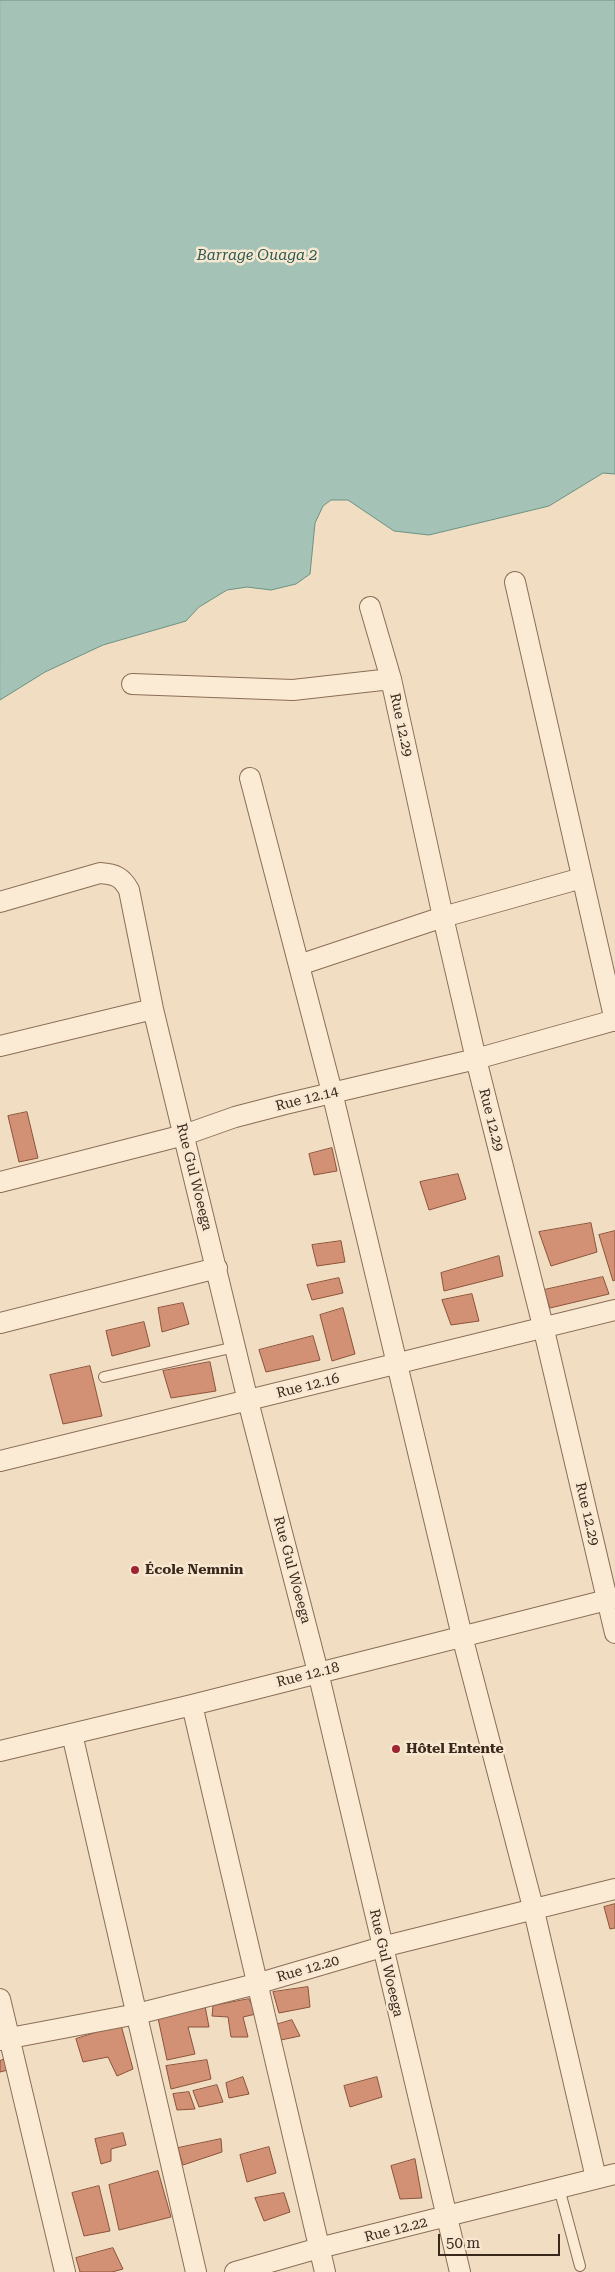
<!DOCTYPE html>
<meta charset="utf-8">
<style>
body{margin:0}
#map{position:relative;width:615px;height:2272px;overflow:hidden;background:#f1ddc1;font-family:"Roboto Serif",serif}
canvas{display:block}
.scale{position:absolute;left:438px;top:2234px;width:122px;height:22px;box-sizing:border-box;border:2px solid #3a281c;border-top:0;padding-left:6px;font-size:15px;line-height:18px;white-space:nowrap;color:#3a281c;-webkit-text-stroke:4px #f8e8d1;paint-order:stroke}
</style>
<div id="map">
<canvas width="615" height="2272"></canvas>
<div class="scale">50 m</div>
</div>
<script>
const context = document.querySelector('canvas').getContext('2d');
context.lineJoin = 'round';
function fillPath(path, color) { context.fillStyle = color; context.fill(path, 'evenodd'); }
function strokePath(path, color, width, dash) { context.strokeStyle = color; context.lineWidth = width; context.lineCap = dash ? 'butt' : 'round'; context.setLineDash(dash || []); context.stroke(path); }
function label(font, color, halo, rows, align = 'center') {
  context.font = font + ' "Roboto Serif",serif'; context.lineWidth = 5; context.setLineDash([]); context.textBaseline = 'middle'; context.strokeStyle = halo; context.fillStyle = color; for (const [text, x, y, turn = 0] of rows) {
    context.save(); context.translate(x, y); context.rotate((+turn || 0) * Math.PI / 180); context.textAlign = isNaN(turn) ? turn : align; if (halo) context.strokeText(text, 0, 0); context.fillText(text, 0, 0); context.restore();
  }
}
const water = new Path2D(`
 M0,0H615V474L603,473L549,506L429,535L394,531L348,500H331L323,506L315,523L310,574L296,584L271,590L247,587L227,590L199,607L186,621L103,645L45,672L0,700Z`);
fillPath(water, '#a4c3b6');
strokePath(water, '#6a9283', 1);
const building = new Path2D(`
 M27,1112L38,1158L19,1162L8,1116Z
 M332,1148L337,1171L314,1175L309,1154Z
 M458,1174L466,1199L429,1210L420,1182Z
 M591,1223L597,1252L551,1266L539,1232Z
 M615,1231V1280L613,1281L599,1235Z
 M341,1241L345,1262L317,1266L312,1245Z
 M499,1256L503,1276L444,1291L441,1273Z
 M603,1277L609,1294L550,1308L544,1290Z
 M339,1278L343,1293L312,1300L307,1285Z
 M472,1294L479,1321L451,1325L442,1300Z
 M183,1303L189,1324L162,1332L158,1308Z
 M343,1308L355,1354L332,1361L320,1315Z
 M144,1322L150,1346L112,1356L106,1331Z
 M313,1336L320,1360L266,1372L259,1350Z
 M210,1362L216,1391L171,1398L163,1371Z
 M90,1366L102,1416L63,1424L50,1375Z
 M615,1904V1928L610,1929L604,1907Z
 M308,1987L310,2007L279,2013L273,1992Z
 M249,1999L256,2014L243,2017L248,2037H231L228,2017L212,2016L213,2006Z
 M205,2006L209,2027H188L195,2054L167,2060L158,2018Z
 M292,2020L300,2036L276,2041L272,2026Z
 M121,2025L133,2069L117,2076L108,2057L83,2062L76,2039Z
 M5,2059L8,2070L0,2072V2061Z
 M207,2060L211,2079L171,2089L166,2066Z
 M243,2077L249,2094L229,2098L226,2083Z
 M377,2077L382,2097L350,2107L344,2086Z
 M217,2085L223,2102L199,2107L193,2091Z
 M189,2092L195,2109L177,2110L173,2094Z
 M123,2133L126,2145L111,2149V2161L101,2164L95,2139Z
 M221,2139L222,2152L183,2165L178,2148Z
 M269,2147L276,2173L247,2182L240,2155Z
 M415,2159L422,2198L400,2199L391,2166Z
 M158,2171L171,2217L119,2230L109,2185Z
 M99,2186L110,2231L84,2236L72,2193Z
 M284,2193L290,2212L264,2221L255,2198Z
 M113,2248L123,2269L112,2272H80L76,2258Z`);
fillPath(building, '#d29174');
strokePath(building, '#8c533b', 1);
const service = new Path2D(`
 M104,1377L235,1347
 M559,2188L580,2266`);
const minor = new Path2D(`
 M515,582L615,1021
 M370,607L391,679L443,917L476,1059L543,1326L615,1633
 M132,684L293,690L391,679
 M250,778L332,1092L462,1636L534,1911L596,2178
 M0,902L100,873C115,874 122,877 129,890L153,1009L248,1401L318,1672L460,2272
 M299,965L443,917L582,878
 M0,1046L153,1009
 M0,1182L184,1135L235,1117L285,1104L476,1059L615,1020
 M0,1323L217,1268
 M0,1461L615,1310
 M192,1705L325,2272
 M72,1734L196,2272
 M0,1751L192,1705L615,1598
 M0,1999L65,2272
 M0,2040L137,2014L256,1984L382,1947L615,1889
 M235,2272L319,2248L615,2174`);
strokePath(service, '#8b6d57', 12);
strokePath(minor, '#8b6d57', 22);
strokePath(service, '#fbebd4', 10);
strokePath(minor, '#fbebd4', 20);
for (const [x, y, r, color] of [
 [135,1570,5,"#9f2331"],
 [396,1749,5,"#9f2331"]
]) { const dot = new Path2D(); dot.arc(x, y, r, 0, 2 * Math.PI); context.fillStyle = color; context.fill(dot); strokePath(dot, '#f8e8d1', 2); }
label('14px', '#3a281c', '#f8e8d1', [
 ["Rue 12.29",401,725,78],
 ["Rue 12.14",307,1099,-14],
 ["Rue 12.29",491,1120,76],
 ["Rue Gul Woeega",194,1177,76],
 ["Rue 12.16",308,1386,-14],
 ["Rue 12.29",587,1514,77],
 ["Rue Gul Woeega",292,1570,75],
 ["Rue 12.18",308,1675,-14],
 ["Rue Gul Woeega",386,1963,77],
 ["Rue 12.20",308,1969,-16],
 ["Rue 12.22",396,2230,-14]
]);
label('bold 14px', '#3a281c', '#f8e8d1', [
 ["École Nemnin",145,1570],
 ["Hôtel Entente",406,1749]
], 'left');
label('italic 15px', '#2b5b53', '#f8e8d1', [
 ["Barrage Ouaga 2",257,256]
]);
</script>
